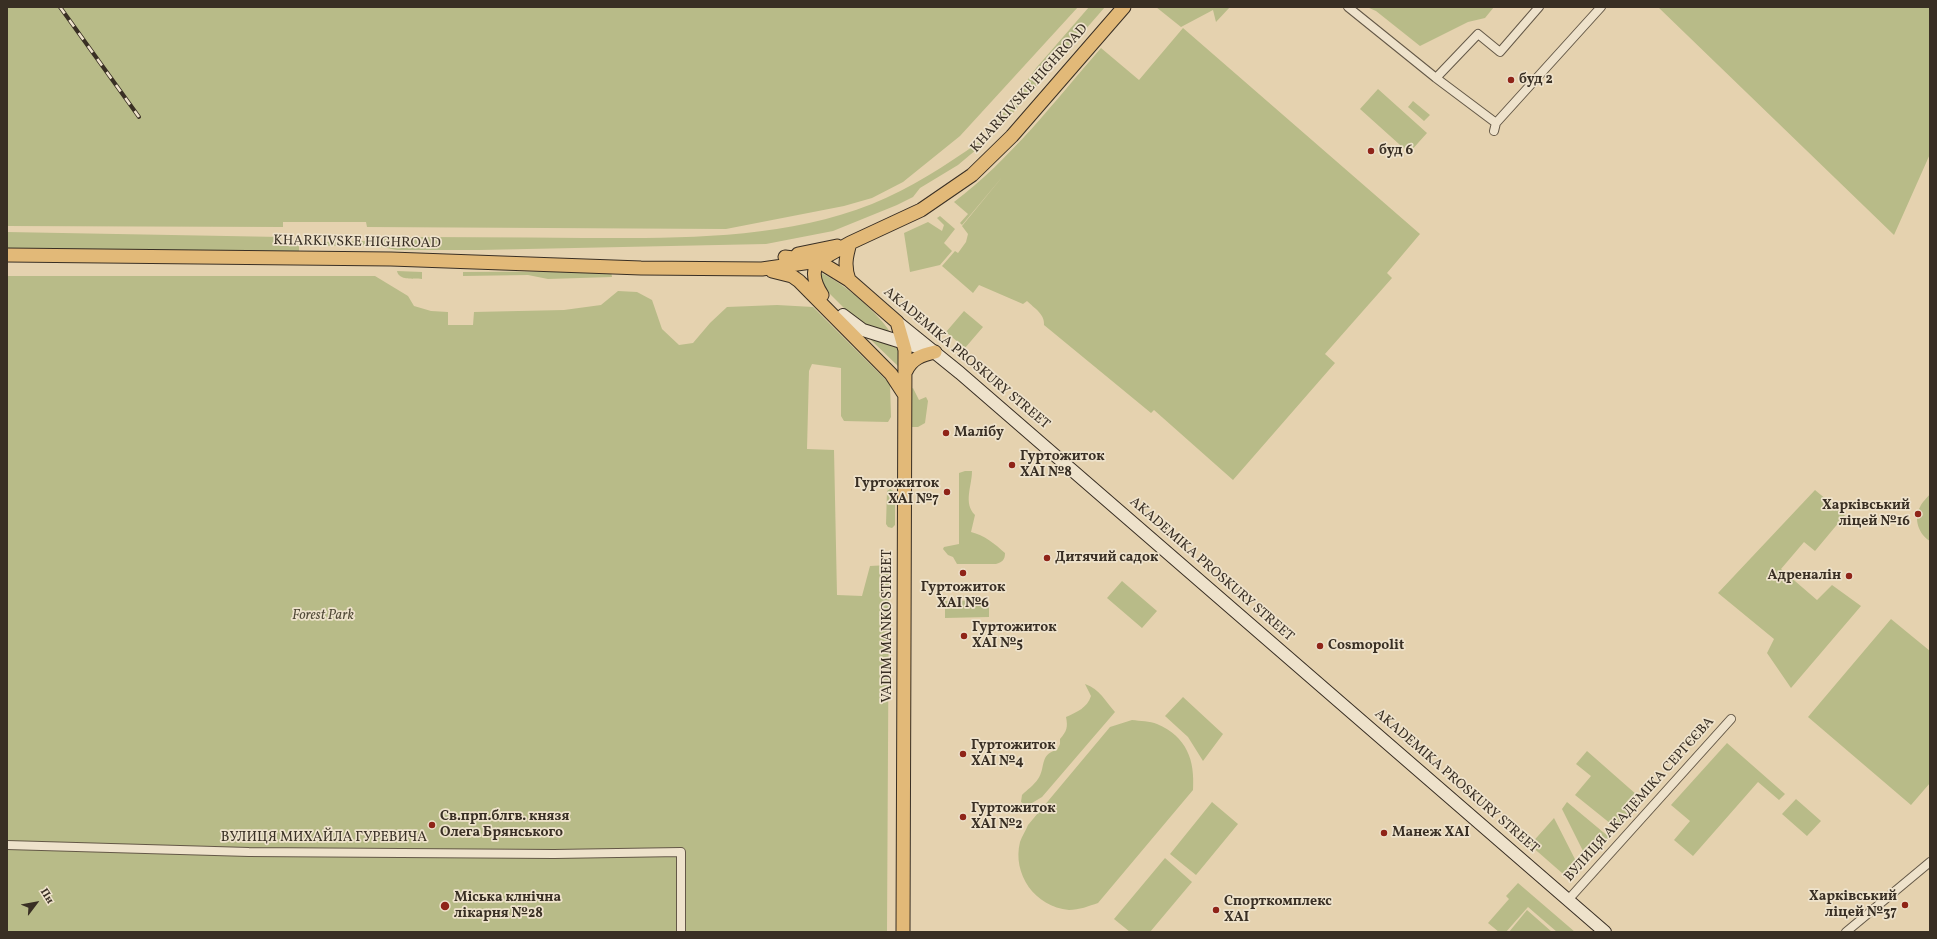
<!DOCTYPE html>
<meta charset="utf-8">
<style>
body{margin:0}
#map{position:relative;width:1937px;height:939px;overflow:hidden;background:#e5d2af;font-family:Vollkorn,serif}
canvas{display:block}
.frame{position:absolute;inset:0;border:8px solid #392f24;pointer-events:none}
.north{position:absolute;left:16px;top:883px;width:40px;height:40px;-webkit-text-stroke:3px #eee2cb;paint-order:stroke;rotate:58deg;font-size:11px;font-weight:700;line-height:16px;text-align:center;color:#392f24}
.north::after{content:'';display:block;margin:auto;width:14px;height:18px;background:#392f24;clip-path:polygon(50% 0,100% 100%,50% 72%,0 100%)}
</style>
<div id="map">
<canvas width="1937" height="939"></canvas>
<div class="frame"></div>
<div class="north">Пн</div>
</div>
<script>
const context = document.querySelector('canvas').getContext('2d');
context.lineJoin = 'round';
function fillPath(path, color) { context.fillStyle = color; context.fill(path, 'evenodd'); }
function strokePath(path, color, width, dash) { context.strokeStyle = color; context.lineWidth = width; context.lineCap = dash ? 'butt' : 'round'; context.setLineDash(dash || []); context.stroke(path); }
function label(font, color, halo, rows, align = 'center') {
  context.font = font + ' Vollkorn,serif'; context.lineWidth = 3.5; context.setLineDash([]); context.textBaseline = 'middle'; context.strokeStyle = halo; context.fillStyle = color; for (const [text, x, y, turn = 0] of rows) {
    context.save(); context.translate(x, y); context.rotate((+turn || 0) * Math.PI / 180); context.textAlign = isNaN(turn) ? turn : align; if (halo) context.strokeText(text, 0, 0); context.fillText(text, 0, 0); context.restore();
  }
}
fillPath(new Path2D(`
 M7,7H1078L960,136L903,182L872,198L844,206L726,229L367,227L366,222H283V227L7,226Z
 M1089,7H1105L991,138L988,134L1037,67Z
 M1156,7H1230L1216,22L1213,10L1181,27Z
 M1367,7H1494L1485,18L1468,22L1420,46L1376,11Z
 M1658,7H1930V154L1894,235Z
 M1183,28L1420,234L1387,273L1392,278L1325,354L1335,363L1233,480L1154,410L1151,413L1044,325C1045,314 1034,308 1027,301L1023,304L979,285L973,293L942,266L955,251L958,253L966,242L968,234L962,226L1003,176L962,225L960,223L968,214L954,202C1011,159 1054,102 1101,48L1139,80Z
 M1378,89L1427,133L1409,153L1360,109Z
 M1413,101L1430,115L1424,121L1408,107Z
 M979,142L983,144L958,165L920,188L913,197L897,205L833,231L766,244L479,250H397L371,245L319,246V242L366,241V237C439,237 511,237 583,238C679,238 781,240 872,204C911,188 945,166 979,142Z
 M940,216L955,229L944,243L952,251L940,265L910,272L904,233L928,222L942,231L944,225L937,218Z
 M7,232L281,237V244H299V253L7,250Z
 M397,271L422,272V279C413,278 399,281 397,271Z
 M611,271L612,277L548,279L528,275L463,276V272Z
 M818,272C837,277 884,317 892,336L864,324L850,314L823,287Z
 M7,276H375L408,296L414,306L431,311L448,312V325H473L474,312L564,310L601,305L618,291L637,292L652,300L662,329L679,345L693,343L710,323L727,307L777,305L813,307L890,384L891,417L888,422L844,421L841,416V368L812,364L809,371L807,449L834,450L837,595L862,596L870,566L889,565L887,932H7Z
 M964,311L983,327L965,348L946,332Z
 M871,339L898,348L899,367L871,340Z
 M913,388L919,400L926,397L928,401L925,423L918,427H911L910,390Z
 M965,471H972C972,486 963,503 975,515L971,532C984,535 995,544 1005,553C1005,560 1002,562 996,564H957L953,557L948,555L943,549L944,547L959,544V473Z
 M890,489L895,492V525L892,528L888,527L886,524L887,491Z
 M1815,490L1845,515L1815,551L1804,542L1781,569L1817,600L1832,585L1861,606L1791,688L1767,653L1774,639L1718,593Z
 M1930,494V541C1919,535 1913,518 1920,507C1922,502 1927,498 1930,494Z
 M1122,581L1157,611L1142,628L1107,598Z
 M989,600V617L945,618V601Z
 M1891,619L1930,651V783L1911,805L1808,717Z
 M1085,684C1100,689 1105,701 1115,712L1042,797L1027,806L1021,802L1022,795C1027,790 1034,785 1038,779C1046,768 1039,754 1057,750L1060,744V739C1067,731 1068,727 1066,717C1077,712 1087,708 1091,696Z
 M1183,697L1223,734L1203,761L1188,737L1165,716Z
 M1132,720C1140,721 1150,721 1157,724C1187,737 1195,760 1193,790L1098,903C1089,906 1079,910 1069,910C1035,907 1012,874 1020,842C1022,836 1026,830 1028,825L1110,727Z
 M1727,743L1785,794L1779,800L1758,782L1693,856L1674,840L1690,821L1671,805Z
 M1587,751L1637,795L1631,803L1635,806L1616,828L1575,795L1591,776L1576,764Z
 M1796,799L1821,821L1807,836L1782,814Z
 M1212,802L1238,824L1196,875L1170,854Z
 M1567,802L1609,837L1588,861L1562,809Z
 M1554,818L1580,869L1570,880L1530,845Z
 M1165,858L1192,882L1150,932H1130L1114,919Z
 M1518,883L1575,932H1557L1528,907L1506,932H1499L1488,923L1509,899L1506,896Z
 M1527,910L1552,932H1509Z`), '#b8bb88');
const street = new Path2D(`
 M1348,7L1436,78L1496,123L1494,131
 M1436,78L1478,34L1500,52L1539,7
 M1496,123L1601,7
 M7,845L249,852L554,854L681,852V932
 M1568,900L1731,719
 M1846,932L1930,862`);
const secondary = new Path2D(`
 M843,315L863,330L930,351
 M897,322L960,373L1605,932`);
const primary = new Path2D(`
 M798,254L837,246
 M7,255L391,259L641,268L762,269L818,261L850,243L921,210L972,175L1012,136L1124,7
 M785,257L818,261L849,280L897,322L905,350L903,932
 M772,271L792,276L799,281L891,374L904,394
 M849,280C844,266 846,257 850,243
 M822,295C813,281 810,268 823,255
 M906,371C912,358 922,355 935,352`);
strokePath(street, '#645847', 10);
strokePath(secondary, '#392f24', 14);
strokePath(primary, '#392f24', 15);
strokePath(street, '#eee2cb', 8);
strokePath(secondary, '#eee2cb', 12);
strokePath(primary, '#e2b978', 13);
const rail = new Path2D(`
 M60,7L139,117`);
strokePath(rail, '#392f24', 4);
strokePath(rail, '#eee2cb', 2.5, [8]);
for (const [x, y, r, color] of [
 [1511,80,4,"#8f2418"],
 [1371,151,4,"#8f2418"],
 [946,433,4,"#8f2418"],
 [1012,465,4,"#8f2418"],
 [947,492,4,"#8f2418"],
 [1918,514,4,"#8f2418"],
 [1047,558,4,"#8f2418"],
 [963,573,4,"#8f2418"],
 [1849,576,4,"#8f2418"],
 [964,636,4,"#8f2418"],
 [1320,646,4,"#8f2418"],
 [963,754,4,"#8f2418"],
 [963,817,4,"#8f2418"],
 [432,825,4,"#8f2418"],
 [1384,833,4,"#8f2418"],
 [1905,905,4,"#8f2418"],
 [445,906,5,"#8f2418"],
 [1216,910,4,"#8f2418"]
]) { const dot = new Path2D(); dot.arc(x, y, r, 0, 2 * Math.PI); context.fillStyle = color; context.fill(dot); strokePath(dot, '#eee2cb', 1.5); }
label('bold 14px', '#392f24', '#eee2cb', [
 ["буд 2",1519,80],
 ["буд 6",1379,151],
 ["Малібу",954,433],
 ["Гуртожиток",1020,457],
 ["ХАІ №8",1020,473],
 ["Гуртожиток",939,484,"right"],
 ["ХАІ №7",939,500,"right"],
 ["Харківський",1910,506,"right"],
 ["ліцей №16",1910,522,"right"],
 ["Дитячий садок",1055,558],
 ["Адреналін",1841,576,"right"],
 ["Гуртожиток",963,588,"center"],
 ["ХАІ №6",963,604,"center"],
 ["Гуртожиток",972,628],
 ["ХАІ №5",972,644],
 ["Cosmopolit",1328,646],
 ["Гуртожиток",971,746],
 ["ХАІ №4",971,762],
 ["Гуртожиток",971,809],
 ["ХАІ №2",971,825],
 ["Cв.прп.блгв. князя",440,817],
 ["Олега Брянського",440,833],
 ["Манеж ХАІ",1392,833],
 ["Харківський",1897,897,"right"],
 ["ліцей №37",1897,913,"right"],
 ["Міська клнічна",454,898],
 ["лікарня №28",454,914],
 ["Спорткомплекс",1224,902],
 ["ХАІ",1224,918]
], 'left');
label('14px', '#392f24', '#eee2cb', [
 ["KHARKIVSKE HIGHROAD",1030,89,-48],
 ["KHARKIVSKE HIGHROAD",357,243,1],
 ["AKADEMIKA PROSKURY STREET",966,359,40],
 ["AKADEMIKA PROSKURY STREET",1211,570,41],
 ["VADIM MANKO STREET",888,626,-90],
 ["AKADEMIKA PROSKURY STREET",1456,782,41],
 ["ВУЛИЦЯ АКАДЕМІКА СЕРГЄЄВА",1640,800,-48],
 ["ВУЛИЦЯ МИХАЙЛА ГУРЕВИЧА",324,838]
]);
label('italic 14px', '#524b38', '#eee2cb', [
 ["Forest Park",323,616]
]);
</script>
